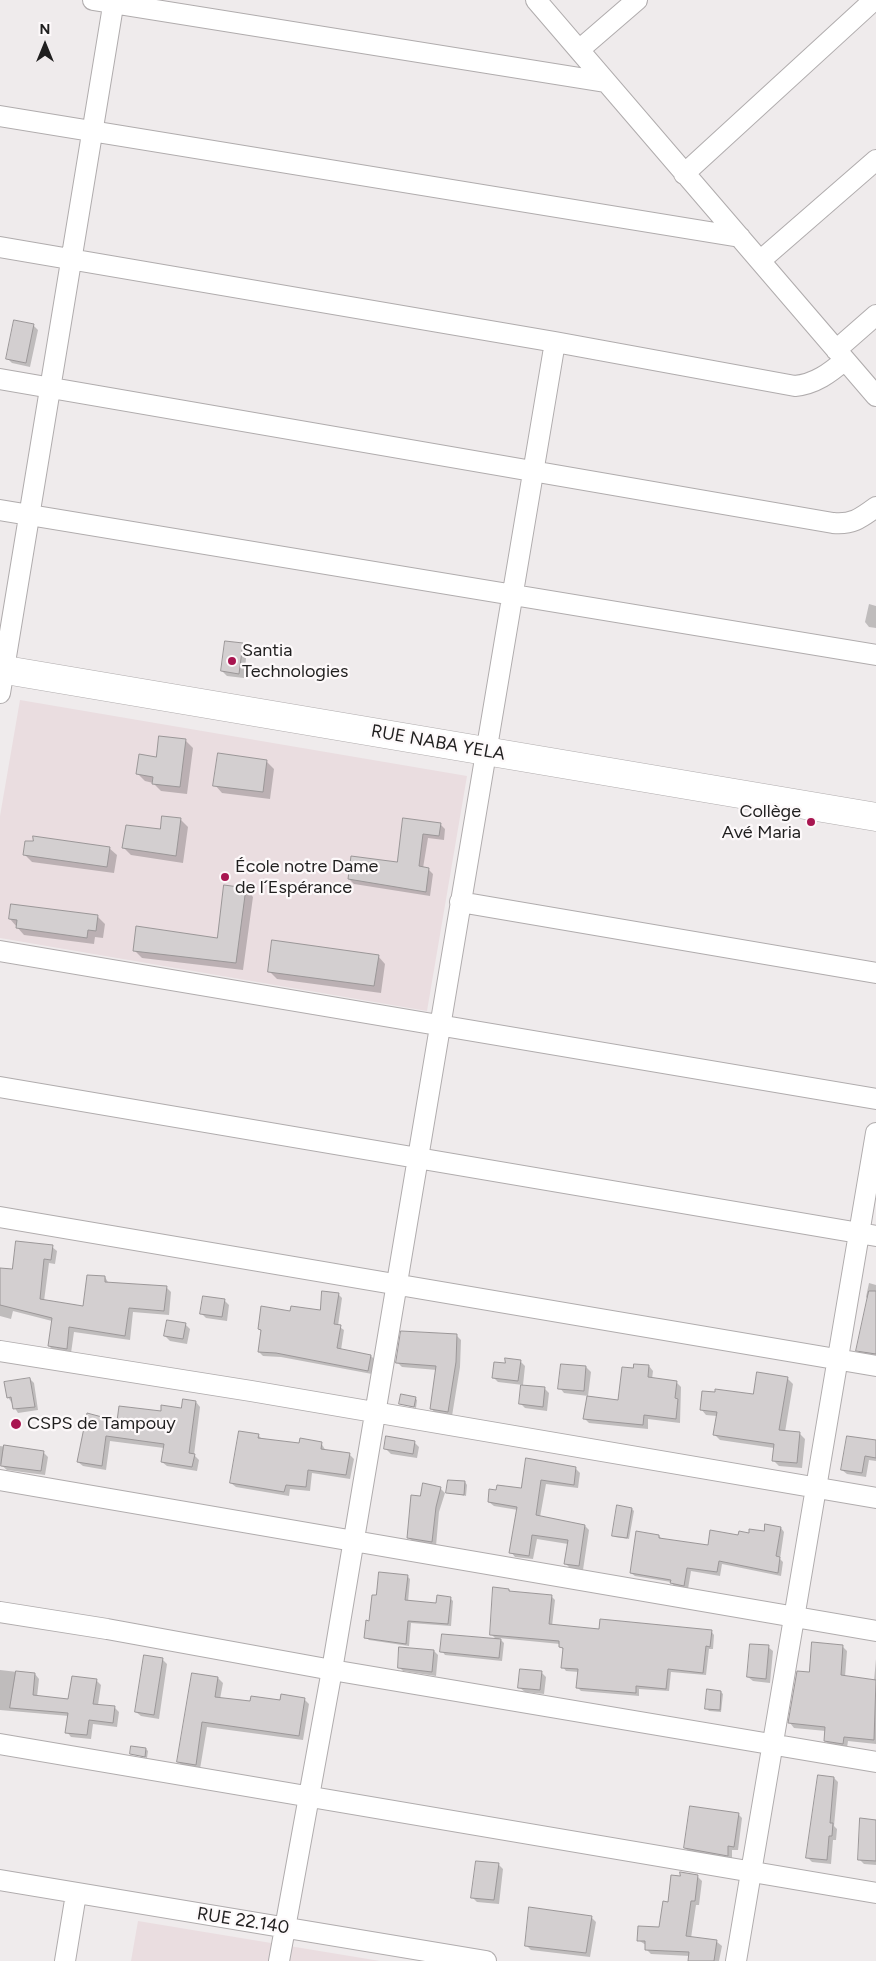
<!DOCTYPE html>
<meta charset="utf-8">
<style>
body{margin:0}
#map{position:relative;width:876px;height:1961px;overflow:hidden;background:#efebec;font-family:Figtree,sans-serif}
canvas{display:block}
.north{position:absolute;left:20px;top:20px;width:50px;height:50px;-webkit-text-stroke:4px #fdf9fa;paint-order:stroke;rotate:0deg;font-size:14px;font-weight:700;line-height:20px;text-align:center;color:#201f1f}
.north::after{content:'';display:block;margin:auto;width:18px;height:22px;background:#201f1f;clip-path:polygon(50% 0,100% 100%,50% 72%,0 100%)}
</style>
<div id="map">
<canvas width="876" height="1961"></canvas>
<div class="north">N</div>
</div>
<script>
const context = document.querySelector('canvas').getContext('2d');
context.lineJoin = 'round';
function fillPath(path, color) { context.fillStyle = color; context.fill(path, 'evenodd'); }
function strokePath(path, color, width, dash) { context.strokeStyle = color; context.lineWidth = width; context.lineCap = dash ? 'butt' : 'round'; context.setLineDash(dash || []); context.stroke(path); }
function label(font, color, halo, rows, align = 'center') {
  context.font = font + ' Figtree,sans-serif'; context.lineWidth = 4.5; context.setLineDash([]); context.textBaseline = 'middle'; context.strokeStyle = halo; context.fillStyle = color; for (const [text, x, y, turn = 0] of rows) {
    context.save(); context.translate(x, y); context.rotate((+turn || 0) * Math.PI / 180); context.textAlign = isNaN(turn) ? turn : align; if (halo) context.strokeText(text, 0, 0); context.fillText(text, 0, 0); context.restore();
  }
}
fillPath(new Path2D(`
 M20,700L467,776L427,1011L0,938V816Z
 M138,1921L380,1961H131Z`), '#eadde0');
fillPath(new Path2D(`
 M33,325L38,330L30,367L12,363L7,358Z
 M869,604L876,606V628L869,627L865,622Z
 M243,644L247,649L244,678L227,676L222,671Z
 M160,737L186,741L193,748L187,794L161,791L153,783L145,781L138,774L157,758Z
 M219,755L267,762L274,769L270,799L222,793L215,785Z
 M180,819L188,827L183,863L131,855L124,848L161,831Z
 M404,820L440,824L445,829L444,840L428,838L423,868L428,869L433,874L430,896L354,884L349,879L398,864Z
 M109,848L117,855L114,873L32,862L24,854Z
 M246,889L253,897L243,970L142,958L134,950L218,939Z
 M12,905L98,917L105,924L103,938L95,937L94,944L24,935L10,919Z
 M378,956L385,964L381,993L277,979L269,971Z
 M52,1247L57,1251L55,1264L49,1263L44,1301L84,1308L105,1277L109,1284L166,1287L171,1292L169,1315L133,1312L130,1340L74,1332L71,1353L54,1351L49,1346L52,1321L13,1311L11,1319L0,1316V1269L13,1271Z
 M869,1283L876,1285V1358L862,1355L858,1350L869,1300L866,1297Z
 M338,1294L342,1298L338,1326L344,1330L341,1350L371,1356L375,1360L372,1374L281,1357L263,1356L259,1352L262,1332L259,1329L291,1312L321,1311Z
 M224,1300L229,1305L227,1321L206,1318L202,1314Z
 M185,1324L190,1329L187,1344L170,1341L165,1336Z
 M456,1335L461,1340L460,1367L452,1416L436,1413L431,1409L437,1370L402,1367L397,1362Z
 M520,1361L525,1366L523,1385L498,1382L493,1377L506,1364Z
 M649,1366L653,1371L652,1379L677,1383L681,1387L680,1423L648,1419V1429L589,1423L585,1419L620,1402Z
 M586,1367L591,1372L588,1396L564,1393L560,1388Z
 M787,1378L793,1384L785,1432L800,1434L805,1439L802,1468L779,1466L773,1460L774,1448L720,1440L715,1435L717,1416L706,1415L701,1409L754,1395Z
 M30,1379L34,1383L38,1410L18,1413L8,1397Z
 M544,1388L549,1393L547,1411L525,1408L521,1404Z
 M415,1398L417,1400L416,1408L401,1404Z
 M196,1402L200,1407L194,1455L199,1460L197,1471L167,1466L162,1462L164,1448L110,1441L106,1470L83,1466L78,1462L118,1422L182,1409Z
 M258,1435L263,1440L300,1445L321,1443L326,1451L349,1454L354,1459L350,1479L312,1473L310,1491L290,1489L289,1496L236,1487L231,1483Z
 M414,1442L419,1447L417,1458L391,1454L386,1449Z
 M876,1442V1461L869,1460L866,1477L847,1474L842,1470Z
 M0,1446L43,1452L48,1457L45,1475L7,1470L0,1464Z
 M527,1459L576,1469L580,1473L578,1488L546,1484L540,1517L585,1526L589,1530L583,1570L570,1568L565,1563L568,1544L537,1539L533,1559L515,1557L511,1552L518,1510L494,1506L489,1502L522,1490Z
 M465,1482L467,1485L466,1496L447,1492Z
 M440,1488L445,1493L439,1512L436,1546L413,1542L409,1538L421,1497Z
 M632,1509L634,1511L629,1539L615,1537L613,1535Z
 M781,1528L784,1532L780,1559L783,1562L781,1576L722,1564L720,1576L691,1571L688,1589L675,1587L671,1582L635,1576L631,1573L659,1536L662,1539L709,1546L739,1537Z
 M407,1576L410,1579L408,1602L437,1604L450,1598L453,1601L451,1626L411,1623L409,1646L369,1640L366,1637L378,1596Z
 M509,1590L512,1593L551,1596L555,1600L552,1626L600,1631H711L714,1635L713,1649H709L706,1675L671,1672L669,1691L639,1689V1696L581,1691L577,1687L579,1672L566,1671L563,1667V1650L560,1644L499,1638L504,1643L502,1661L445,1655L442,1651L496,1639L491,1634Z
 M842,1646L847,1651L845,1677L874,1681L876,1659V1744L848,1741L847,1748L830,1745L825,1741L826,1731L794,1728L790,1723L810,1674Z
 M768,1647L773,1651L770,1683L753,1681L748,1677Z
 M434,1651L438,1655L436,1676L403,1671L399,1667Z
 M162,1659L167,1664L159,1719L141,1716L136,1712Z
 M0,1664V1670L35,1674L39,1679L37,1697L69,1701L96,1680L101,1685L98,1705L114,1707L119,1712L117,1727L93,1724L91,1739L71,1737L67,1732L69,1716L0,1710Z
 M541,1672L546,1677L544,1694L525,1692L520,1688Z
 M193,1675L218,1678L223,1683L220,1699L251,1702L304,1699L309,1704L303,1740L207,1727L200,1769L183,1766L178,1762Z
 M721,1692L723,1694L721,1712L709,1711L707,1709Z
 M146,1749L148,1751L147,1758L132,1754Z
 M834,1778L838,1782L834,1826L837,1829L836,1840H833L831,1864L812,1862L808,1858Z
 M738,1814L742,1818L738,1850H732V1859L689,1852L685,1848Z
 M876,1821V1865L864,1864L859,1859Z
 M498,1864L503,1869L499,1904L477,1902L472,1897Z
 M697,1876L702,1881L699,1905H696L691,1938L717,1942L722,1946L719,1961H689L690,1956L651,1954L646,1949V1945L638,1940L660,1928L669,1904Z
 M591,1917L596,1922L590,1957L531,1950L526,1945Z`), '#0003');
const building = new Path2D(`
 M14,320L34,324L26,363L6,359Z
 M225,641L243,643L239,674L221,671Z
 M159,736L186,739L180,787L152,784L153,777L136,774L139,754L156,757Z
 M218,753L267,760L263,792L213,786Z
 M162,816L181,818L176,856L122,848L126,825L160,829Z
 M403,818L441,823L439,836L423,834L419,866L429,868L426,892L348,879L351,856L397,862Z
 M33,836L110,847L107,867L23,855L25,841H33Z
 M224,885L246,888L236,963L133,951L136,926L217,938Z
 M11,904L98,915L96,931L88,930L87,938L16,928L17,920L9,919Z
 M272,940L379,955L374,986L268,972Z
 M16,1241L53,1245L51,1260L44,1259L40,1299L83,1306L87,1275L105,1276V1282L167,1286L164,1311L129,1308L125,1336L69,1327L67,1349L48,1346L52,1318L0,1305V1268L12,1269Z
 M322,1291L339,1293L334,1324L341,1325L337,1348L371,1355L368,1371L276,1353L258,1352L261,1330L258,1329L261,1306L290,1311L291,1306L320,1310Z
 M869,1291H876V1354L856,1351Z
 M203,1296L225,1299L222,1317L200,1314Z
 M167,1320L186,1323L183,1339L164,1336Z
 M401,1331L457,1334L456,1362L448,1412L430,1409L436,1366L396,1363Z
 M505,1358L521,1360L518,1381L492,1378L494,1362L505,1363Z
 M561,1364L586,1366L584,1391L558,1389Z
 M634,1364L649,1365L648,1377L677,1381L675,1398L678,1399L676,1419L644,1415L643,1425L583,1419L587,1396L618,1400L622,1367L633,1368Z
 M757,1372L788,1377L779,1430L800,1432L797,1463L772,1461L774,1444L713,1435L717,1412L700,1410L702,1391L715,1392V1389L753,1394Z
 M30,1378L35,1407L13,1409L11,1397L7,1398L4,1382Z
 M521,1385L545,1387L543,1407L519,1404Z
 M401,1394L416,1397L414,1407L399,1404Z
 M183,1399L196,1401L189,1453L195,1454L192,1467L161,1462L164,1444L106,1436L102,1466L77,1462L87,1413L117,1421L119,1406L161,1411V1405L181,1408Z
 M239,1431L259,1434L258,1438L299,1443L300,1438L322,1442L321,1449L350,1453L346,1475L308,1470L306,1487L286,1485L284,1492L230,1483Z
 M386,1436L415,1441L413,1454L384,1449Z
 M847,1436L876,1440V1458L865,1456L862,1473L841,1470Z
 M4,1445L44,1451L41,1471L1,1466Z
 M526,1458L576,1467L574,1485L541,1480L536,1515L585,1525L579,1566L564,1564L568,1540L532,1535L529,1556L509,1553L517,1507L488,1502L489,1489L496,1490L497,1485L521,1488Z
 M448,1480L465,1481L464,1495L446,1493Z
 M423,1483L441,1487L436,1507L432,1542L407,1538L411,1495L420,1496Z
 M617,1505L632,1508L627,1538L612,1536Z
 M765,1524L781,1527L776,1556L780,1557L778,1573L719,1561L717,1572L687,1568L684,1586L670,1583L671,1580L630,1573L636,1531L659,1535V1538L708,1545L710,1530L738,1535L739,1531L749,1533V1529L764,1531Z
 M379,1572L408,1575L405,1600L436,1603L437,1595L451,1597L448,1624L408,1621L406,1644L364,1638L366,1620L369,1621L372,1595H376Z
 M493,1587L509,1589V1591L552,1595L549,1624L599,1629L600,1619L712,1630L710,1647L706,1646L703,1673L668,1669L666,1689L636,1686V1693L576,1688L578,1669L561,1668L563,1648L559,1647V1641L490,1635Z
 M442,1634L501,1639L499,1658L440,1652Z
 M812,1642L843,1645L841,1675L876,1680L874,1740L844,1737L843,1744L824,1741L825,1727L788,1723L797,1671L809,1672Z
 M750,1644L769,1645L766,1679L747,1677Z
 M399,1647L434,1650L432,1672L398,1668Z
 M144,1655L163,1658L154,1715L135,1712Z
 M520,1669L542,1671L540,1690L518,1688Z
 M16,1671L35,1673L33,1695L68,1699L72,1676L97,1679L93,1704L115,1706L113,1723L89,1720L87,1735L65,1733L68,1713L10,1708Z
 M192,1673L218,1677L215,1697L250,1701L251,1696L280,1700L281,1694L305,1698L299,1736L202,1722L196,1765L177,1762Z
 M707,1689L721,1691L720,1710L705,1709Z
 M131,1746L146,1748L145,1757L130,1754Z
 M818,1775L834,1777L830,1823H833L832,1836H829L827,1860L806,1858Z
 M690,1806L739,1813L734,1847L728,1846V1856L684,1848Z
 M860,1818L876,1820V1861L858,1860Z
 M476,1861L499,1863L494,1900L471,1898Z
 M680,1872L698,1875L695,1901H691L686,1936L717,1940L714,1961H688L689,1952L645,1950V1941H637L638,1926L659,1927L663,1901L668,1902L671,1875L680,1876Z
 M529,1907L592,1916L586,1953L525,1946Z`);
fillPath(building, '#d3cfd0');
strokePath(building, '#9b9798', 1);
const street = new Path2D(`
 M93,0L605,82
 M536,0L876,396
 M579,50L637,0
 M0,116L740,237
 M684,174L874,0
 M0,247L555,342L795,386C815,384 830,373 845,360
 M761,260L876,160
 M836,350L876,315
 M0,379L833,523C852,525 861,518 876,507
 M0,510L876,655
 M0,693L114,0
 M460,902L876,973
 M0,951L876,1099
 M0,1087L876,1236
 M0,1217L876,1366
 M0,1351L251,1391L876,1498
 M0,1480L876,1631
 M0,1612L107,1629L332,1670L876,1762
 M0,1744L876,1893
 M0,1880L486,1961
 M65,1961L76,1894
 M279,1961L332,1670L555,342
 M736,1961L876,1133`);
const secondary = new Path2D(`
 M0,669L876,817`);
strokePath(street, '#b0acad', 22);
strokePath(secondary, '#b0acad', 29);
strokePath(street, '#fff', 20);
strokePath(secondary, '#fff', 28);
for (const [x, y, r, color] of [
 [232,661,5,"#a81550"],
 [811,822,5,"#a81550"],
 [225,877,5,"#a81550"],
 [16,1424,6,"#a81550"]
]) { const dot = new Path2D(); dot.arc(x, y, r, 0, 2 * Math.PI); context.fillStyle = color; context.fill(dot); strokePath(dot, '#fdf9fa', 2); }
label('18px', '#201f1f', '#fdf9fa', [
 ["Santia",242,651],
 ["Technologies",242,672],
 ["Collège",801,812,"right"],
 ["Avé Maria",801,833,"right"],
 ["École notre Dame",235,867],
 ["de l´Espérance",235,888],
 ["CSPS de Tampouy",27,1424]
], 'left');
label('18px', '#201f1f', '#fdf9fa', [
 ["RUE NABA YELA",438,743,10],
 ["RUE 22.140",243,1921,9]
]);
</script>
